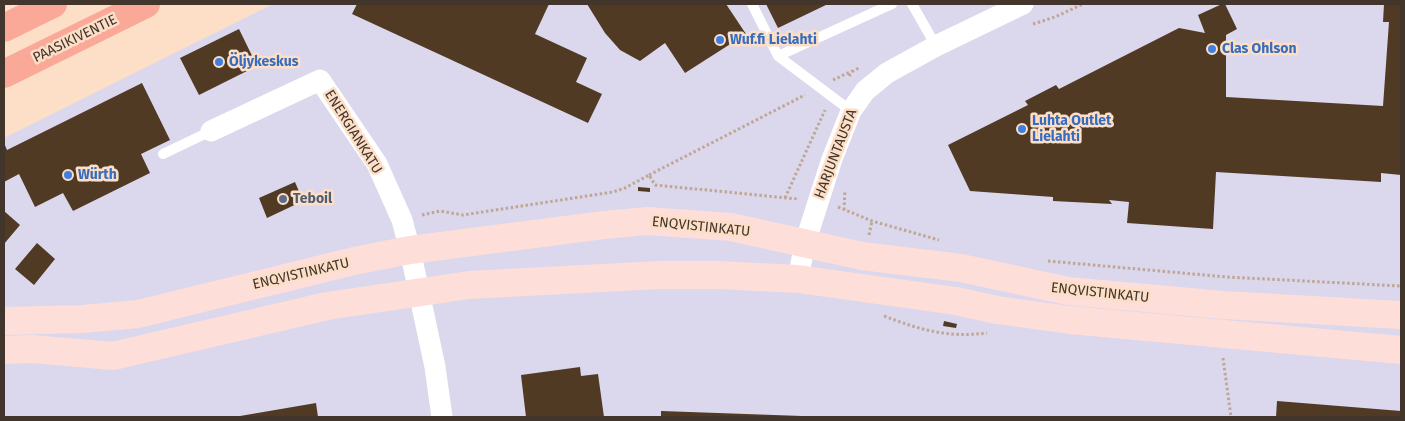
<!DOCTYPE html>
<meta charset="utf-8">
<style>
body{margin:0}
#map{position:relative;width:1405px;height:421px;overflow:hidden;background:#fddec6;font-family:"Fira Sans",sans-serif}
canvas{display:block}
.frame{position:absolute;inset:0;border:5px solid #41352c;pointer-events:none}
</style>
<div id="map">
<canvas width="1405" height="421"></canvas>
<div class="frame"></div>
</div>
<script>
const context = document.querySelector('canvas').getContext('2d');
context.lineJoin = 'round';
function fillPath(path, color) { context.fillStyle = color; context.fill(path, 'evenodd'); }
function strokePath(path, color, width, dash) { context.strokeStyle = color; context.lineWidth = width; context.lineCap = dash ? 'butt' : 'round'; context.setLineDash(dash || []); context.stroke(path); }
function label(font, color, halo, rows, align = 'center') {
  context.font = font + ' "Fira Sans",sans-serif'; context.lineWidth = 5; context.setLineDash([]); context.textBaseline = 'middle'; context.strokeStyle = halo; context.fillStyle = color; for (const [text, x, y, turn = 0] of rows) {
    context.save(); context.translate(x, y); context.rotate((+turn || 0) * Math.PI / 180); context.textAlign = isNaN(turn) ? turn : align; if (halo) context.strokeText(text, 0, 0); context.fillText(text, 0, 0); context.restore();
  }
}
fillPath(new Path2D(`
 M273,4H1401V417H4V138Z`), '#dbd7ed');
fillPath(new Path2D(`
 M357,4H549L535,34L587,58L576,82L602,94L588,123L352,14Z
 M587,4H726L746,34L685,73L665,43L640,61L620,50L605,33Z
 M766,4H828L778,28Z
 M1222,4H1225L1237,29L1226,35V97L1383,106L1389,22H1383L1384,4L1401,5V175L1381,173V182L1216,172L1213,229L1127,223L1129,202L1109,200L1112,204L1053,201V197L970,191L948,145L1028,105L1025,101L1056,85L1059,89L1179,28L1205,33L1198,15Z
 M239,29L257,66L199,95L180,58Z
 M142,83L170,140L141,154L150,173L73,211L63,193L35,207L19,174L4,182V143L7,150Z
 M295,182L303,201L267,218L259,198Z
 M638,187L650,188V192L638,191Z
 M4,211L20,225L4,244Z
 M37,243L55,259L34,285L15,269Z
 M944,321L957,324L956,328L943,326Z
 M580,367L581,376L598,374L604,417H526L521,375Z
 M1277,401L1401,411V417H1276Z
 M316,403L318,417H241L240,416Z
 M661,411L802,416V417H661Z`), '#503a24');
strokePath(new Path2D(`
 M1033,24L1055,17L1083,4
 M849,76L853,71L859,68
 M833,80L852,71
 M649,175L805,95
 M785,198L825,110
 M838,207L872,221L939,240
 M844,210L845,190
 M422,215L440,211L463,215L613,192L625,188L649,175L655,185L798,199
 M869,235L872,221
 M1048,261L1227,277L1401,286
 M884,316C921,330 947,338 987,333
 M1223,358L1231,417`), '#bfa794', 3, [2.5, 2.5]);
strokePath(new Path2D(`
 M752,4L778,56
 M912,4L936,46
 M851,111L778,56L892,4
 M163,154L211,131`), '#fff', 10);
strokePath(new Path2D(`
 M211,131L320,80L377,164L402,220L410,250L435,367L442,417
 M798,279L805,243L832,159L851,111L865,91L887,73L936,46L1023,4`), '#fff', 21);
strokePath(new Path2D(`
 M4,321L83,319L138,314L354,261L410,250L604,225L648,221L731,227L862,256L961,268L1068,291L1223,305L1401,315
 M4,350L32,349L113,356L327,306L469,285L659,275H719L798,279L956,301L997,310L1070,320L1401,350`), '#fdded9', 28);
strokePath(new Path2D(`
 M4,28L53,4
 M4,74L146,4`), '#faa898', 28);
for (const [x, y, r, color] of [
 [720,40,5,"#3f7fe0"],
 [1212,49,5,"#3f7fe0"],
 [219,62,5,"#3f7fe0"],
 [1022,129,5,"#3f7fe0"],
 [68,175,5,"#3f7fe0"],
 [283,199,5,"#5c6f8a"]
]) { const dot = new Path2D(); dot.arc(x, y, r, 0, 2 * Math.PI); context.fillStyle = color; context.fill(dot); strokePath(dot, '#fddec6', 2); }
label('14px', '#41352c', '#fddec6', [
 ["PAASIKIVENTIE",75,39,-26],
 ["ENERGIANKATU",353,132,58],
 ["HARJUNTAUSTA",836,154,-69],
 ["ENQVISTINKATU",701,227,6],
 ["ENQVISTINKATU",301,274,-13],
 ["ENQVISTINKATU",1100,293,6]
]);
label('bold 14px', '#366cbe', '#fddec6', [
 ["Wuf.fi Lielahti",730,40],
 ["Clas Ohlson",1222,49],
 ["Öljykeskus",229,62],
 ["Luhta Outlet",1032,121],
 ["Lielahti",1032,137],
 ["Würth",78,175]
], 'left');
label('bold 14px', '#4e5e75', '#fddec6', [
 ["Teboil",293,199]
], 'left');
</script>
